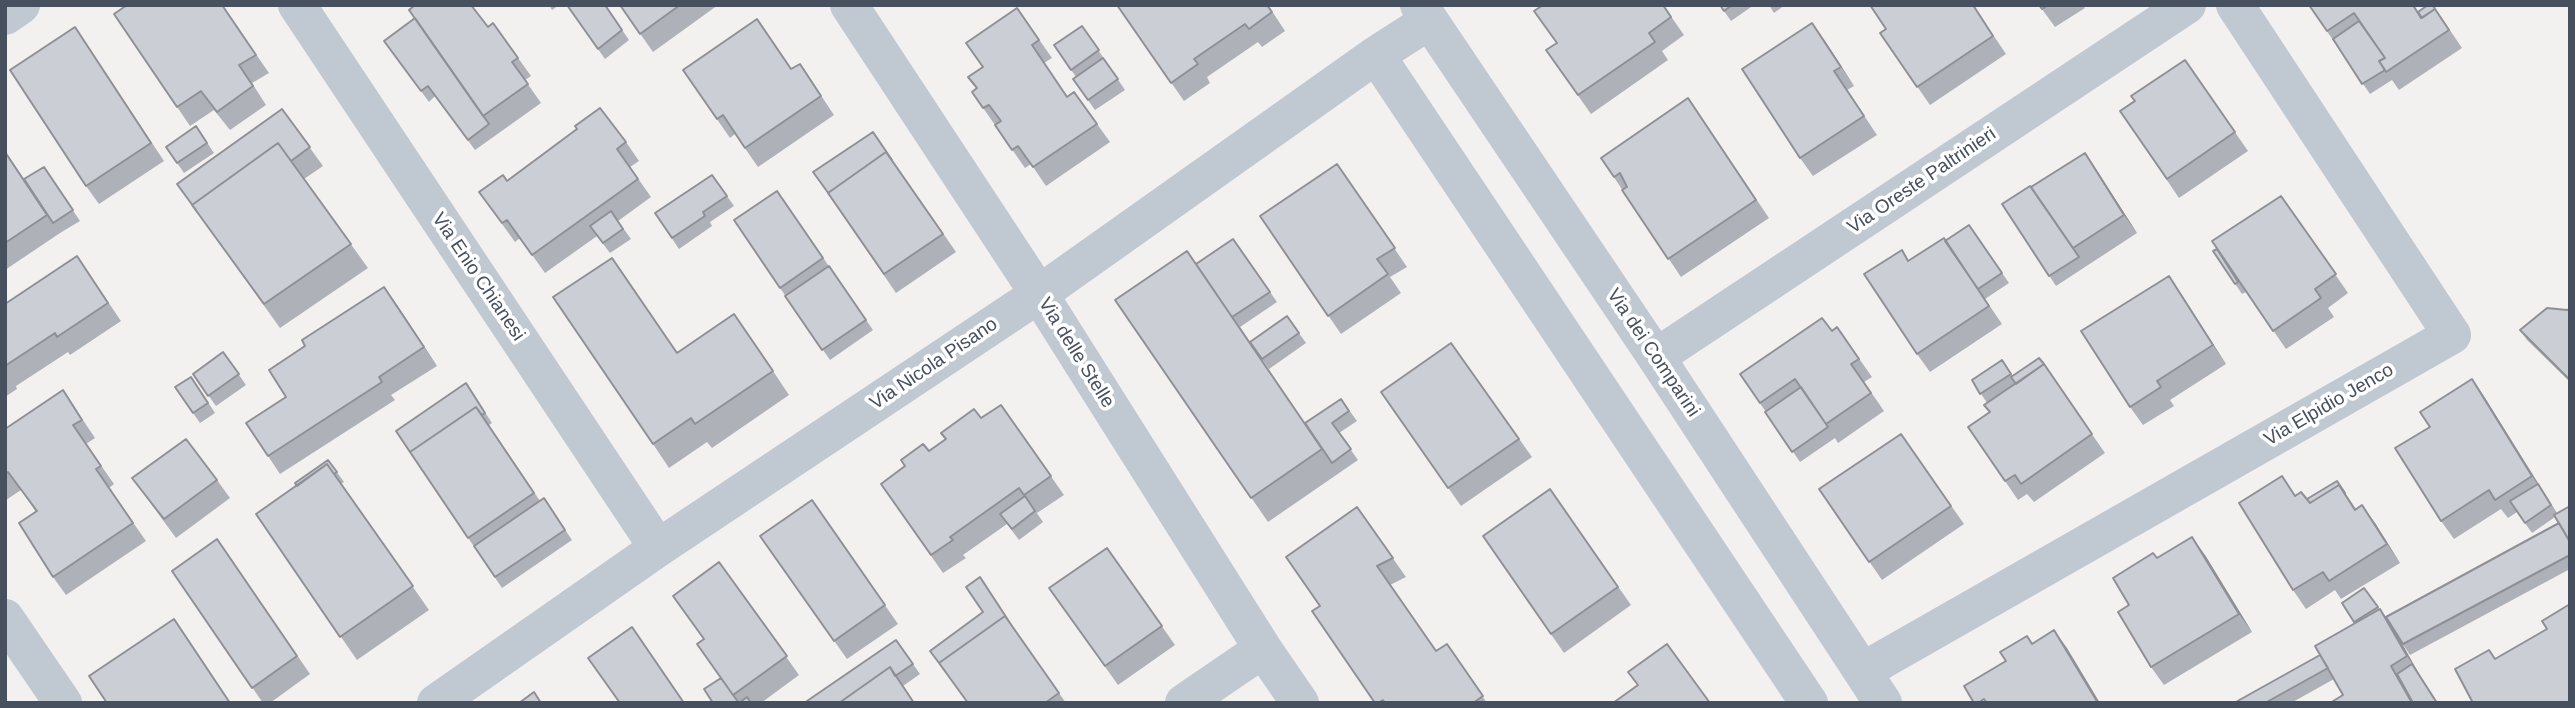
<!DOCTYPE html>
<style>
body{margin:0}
#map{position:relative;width:2575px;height:708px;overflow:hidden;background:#f3f0f0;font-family:Arial,sans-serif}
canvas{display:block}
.frame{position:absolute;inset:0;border:7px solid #47505f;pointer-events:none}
</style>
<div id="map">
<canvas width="2575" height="708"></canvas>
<div class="frame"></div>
</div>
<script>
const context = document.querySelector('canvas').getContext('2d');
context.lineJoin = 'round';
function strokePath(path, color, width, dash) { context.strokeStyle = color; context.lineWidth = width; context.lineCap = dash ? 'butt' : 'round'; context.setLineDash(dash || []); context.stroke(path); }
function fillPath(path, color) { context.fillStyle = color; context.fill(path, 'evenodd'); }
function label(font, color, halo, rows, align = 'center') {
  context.font = font + ' Arial,sans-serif'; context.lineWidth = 7; context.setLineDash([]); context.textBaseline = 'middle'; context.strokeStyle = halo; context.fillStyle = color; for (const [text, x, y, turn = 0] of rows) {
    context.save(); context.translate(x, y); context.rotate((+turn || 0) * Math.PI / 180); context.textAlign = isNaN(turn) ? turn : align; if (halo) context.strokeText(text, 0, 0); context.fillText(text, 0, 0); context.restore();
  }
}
strokePath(new Path2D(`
 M297,5L658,548
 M849,5L1039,294L1263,649L1300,703
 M1419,5L1656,357L1883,703
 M5,16L21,5
 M1376,55L1809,703
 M1656,357L2187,5
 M5,618L63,703
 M1863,671L2452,335L2235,5
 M436,703L658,548L1039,294L1376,55L1429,21
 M1184,703L1263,649`), '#c0c8d2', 38);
fillPath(new Path2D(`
 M222,5L269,73L252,83L266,105L230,130L214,110L190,126L114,14Z
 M549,5H559L552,10Z
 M567,5H605L629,40L605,59Z
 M620,5H718L653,52Z
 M1117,5H1268L1285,31L1262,47L1258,42L1207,77L1210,83L1184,101Z
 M1663,5L1684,35L1662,51L1668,60L1591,114L1546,50Z
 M1720,5H1754L1731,21Z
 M1769,5H1785L1774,13Z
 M1973,5L2006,54L1930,105L1880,33Z
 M2039,5H2083L2085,8L2055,27Z
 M2309,5L2422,18L2433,5L2462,48L2399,90L2392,80L2370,94Z
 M1017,8L1052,58L1044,63L1067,97L1074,92L1110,142L1046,186L1031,164L1025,168L972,92L977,88L968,77L983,67L966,43Z
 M493,23L531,76L525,80L541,103L475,150L435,96L429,102L384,41L488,27Z
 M1082,26L1125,90L1095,110L1073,79L1076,77L1054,45Z
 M75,27L164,161L99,204L86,186Z
 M1825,41L1854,86L1847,90L1877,135L1813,176L1800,158Z
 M2185,60L2248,151L2179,198L2120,111Z
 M800,64L834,115L758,167L735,134L730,138L683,70L792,69Z
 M1688,98L1769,218L1681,277L1601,158Z
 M282,109L323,166L304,179L368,268L280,328L177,184Z
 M196,126L214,153L184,173L166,147Z
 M873,132L956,252L896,293L813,172Z
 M626,142L639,161L630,167L651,197L618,221L631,239L610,253L597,236L545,273L520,238L515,242L479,192L507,181Z
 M5,151L24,179L44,167L80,221L60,233L5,270Z
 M2085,153L2137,233L2056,286L2002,204Z
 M1337,164L1407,267L1390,277L1401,293L1341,334L1260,216Z
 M777,191L873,330L830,360L780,288Z
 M727,196L734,206L710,222L712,226L679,249L655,213Z
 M2281,196L2348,293L2328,308L2334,317L2286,349L2231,269L2246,292L2242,294L2213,251Z
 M1969,225L2009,283L1985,299L2002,324L1930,372L1917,354L1909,261L1946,241Z
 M1233,239L1277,302L1240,327L1228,309L1322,449L1341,399L1357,421L1339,433L1358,460L1268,522L1115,300L1196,264Z
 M77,256L121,321L70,355L68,352L16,386L17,389L5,397V304Z
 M2181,294L2226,364L2170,400L2174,406L2143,425L2130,407Z
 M397,305L437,366L391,395L395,400L280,474L268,456L286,397Z
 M2567,310L2570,382L2527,340L2520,330Z
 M1287,316L1306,343L1269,369L1250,342Z
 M1837,327L1872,377L1864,382L1884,411L1838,443L1835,438L1800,462L1740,374L1832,331Z
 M751,338L789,395L712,448L707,442L669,468L653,444L677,353Z
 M1451,343L1532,457L1461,506L1381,392Z
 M223,352L246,385L216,406L193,374Z
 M2039,358L2105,453L2034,502L2027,494L2018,500L1968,427L1989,412L1987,403L1972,380L2002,360L2013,376Z
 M2472,379L2485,398L2557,513L2570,506V569L2410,655L2402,643L2419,674L2438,703H2330L2343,695L2334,679L2291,703H2234L2320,655L2355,623L2342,603L2364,588L2386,617L2559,523L2555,517L2532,533L2517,512L2508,518L2501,509L2454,539L2441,521L2430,427Z
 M466,383L492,423L489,425L540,501L544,498L572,540L502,588L396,431Z
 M175,387H198L215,413L200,423Z
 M63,390L95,438L86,444L114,484L109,488L146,541L66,595L53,577L36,512L21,490L6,500L5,499V429Z
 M1001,405L1064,495L1037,513L1032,506L1043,522L1019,540L1007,524L963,555L966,558L943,573L881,484L945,439L941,433L981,418Z
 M1901,434L1964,524L1882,580L1819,489Z
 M328,460L344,482L341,484L429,610L357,660L256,514L297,486Z
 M132,478L217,480L230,498L176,538Z
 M2337,481L2356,509L2375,523L2400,563L2341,599L2335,590L2306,609L2293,590L2296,496L2307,499Z
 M1550,489L1631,605L1564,653L1483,536Z
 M812,500L898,624L847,659L760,536Z
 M1357,507L1406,577L1390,585L1436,651L1447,644L1487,703H1375L1320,606Z
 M217,539L310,674L270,703H263L172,571Z
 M1107,548L1175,645L1118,685L1049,588Z
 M2205,555L2252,632L2164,685L2151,667L2129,605L2157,558Z
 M719,562L799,675L761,703H713L721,678L704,639Z
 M1017,633L1066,703H968Z
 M896,640L920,674L903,686L807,701Z`), '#afb1b8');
fillPath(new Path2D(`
 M1812,23L1825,41L1854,86L1841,67Z
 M2085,153L2098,172L2137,233L2124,215Z
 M2169,276L2181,294L2226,364L2213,345Z
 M384,287L397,305L437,366L424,347Z
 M2472,379L2485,398L2558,516L2532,476Z
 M2362,505L2375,523L2400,563L2387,544Z
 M2192,537L2205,555L2252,632L2239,614Z
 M2380,609L2393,628L2419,674L2407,656Z
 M2054,630L2067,648L2100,703H2098Z`), '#8f9096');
const building = new Path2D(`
 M127,5H222L256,55L239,65L253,86L217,112L201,91L177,107L114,14Z
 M415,5H471L488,27L493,23L518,58L512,62L528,84L483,116L409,10Z
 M567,5H605L622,30L598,49Z
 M620,5H680L640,34Z
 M1117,5H1267L1272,12L1249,29L1245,24L1194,59L1198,64L1171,83Z
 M1543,5H1663L1671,17L1649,33L1655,42L1578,95L1546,50L1557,43L1534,11Z
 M1720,5H1732L1724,11Z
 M1870,5H1973L1993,36L1917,87L1880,33L1886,29Z
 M2039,5H2048L2042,9Z
 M2309,5H2413L2421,18L2435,9L2449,30L2386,72L2379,61L2385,58L2354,13L2327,31Z
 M2428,5H2433L2435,9L2422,18L2418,12Z
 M1017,8L1039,40L1032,45L1067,97L1074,92L1097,124L1033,167L1018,146L1012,150L995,125L1001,121L989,105L983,108L972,92L977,88L968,77L983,67L966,43Z
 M415,18L489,124L468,140L428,86L421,91L384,41Z
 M757,19L791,69L800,64L821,96L745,148L723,115L717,119L683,70Z
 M2359,21L2385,58L2379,61L2385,70L2362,84L2333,39Z
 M1812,23L1841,67L1834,71L1864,116L1800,158L1742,69Z
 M1082,26L1099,50L1071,70L1054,45Z
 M75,27L151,143L86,186L10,70Z
 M1103,58L1118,79L1088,100L1073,79Z
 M2185,60L2235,132L2167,179L2120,111L2135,101L2131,96Z
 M1688,98L1756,200L1668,259L1622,190L1627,187L1620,173L1614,177L1601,158Z
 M600,108L626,142L617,149L638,179L532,255L507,220L502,223L479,192L503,175L507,181L577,129L575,126Z
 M282,109L310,147L291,161L278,143L192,205L196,210L177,184Z
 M196,126L207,143L177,163L166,147Z
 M873,132L892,160L886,152L828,193L829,194L813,172Z
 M278,143L351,244L264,304L192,205Z
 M5,152L47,215L5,243Z
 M886,152L943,234L884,274L828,193Z
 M2085,153L2124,215L2073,248L2031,187Z
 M1337,164L1395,248L1377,259L1388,274L1328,316L1260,216Z
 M44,167L73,210L53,223L24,179Z
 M712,175L727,196L703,212L705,216L672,238L655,213Z
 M2030,186L2079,257L2049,276L2002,204Z
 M777,191L823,258L780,288L734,220Z
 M2281,196L2336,274L2315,289L2321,298L2273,331L2212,241Z
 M611,211L623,229L603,243L590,226Z
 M1969,225L2002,273L1978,289L1945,241Z
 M1944,238L1989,306L1917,354L1864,274L1902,250L1908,261Z
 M1233,239L1270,292L1232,317L1196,264Z
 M2217,249L2238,282L2235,284L2213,251Z
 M1187,251L1322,449L1251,498L1115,300Z
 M77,256L108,303L57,337L55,333L5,366V304Z
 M612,258L677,353L734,314L773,371L695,424L691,418L653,444L553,297Z
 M829,266L866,320L822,350L785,296Z
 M2169,276L2213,345L2157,381L2161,387L2130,407L2081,331Z
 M384,287L424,347L379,377L382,382L268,456L246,423L286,397L269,370L305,346L302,340Z
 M2547,308L2567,310L2570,309V380L2520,330Z
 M1287,316L1299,333L1262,359L1250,342Z
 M1822,318L1832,331L1837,327L1859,359L1851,364L1871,393L1826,424L1795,379L1760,403L1740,374Z
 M1451,343L1519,439L1448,488L1381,392Z
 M223,352L239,374L208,396L193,374Z
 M2039,358L2044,364L2016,384L2011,377Z
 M2002,360L2011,374L1980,394L1972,380Z
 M2044,364L2092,434L2021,484L2015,475L2005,481L1968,427L1990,412L1984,405Z
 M191,377L208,403L193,413L175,387Z
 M2472,379L2532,476L2495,500L2489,490L2441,521L2395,448L2430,427L2420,412Z
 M466,383L485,413L482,415L476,407L410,452L396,431Z
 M1801,387L1828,427L1792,452L1765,412Z
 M63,390L82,420L73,425L101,466L96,469L133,523L53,577L19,523L37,511L8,472L5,474V429Z
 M1341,399L1349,411L1332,423L1351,449L1332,463L1305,423Z
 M1001,405L1051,476L1024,495L1019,488L950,537L953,540L931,555L881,484L905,466L901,460L923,444L929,451L946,439L941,433L974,409L981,418Z
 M476,407L534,493L468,538L410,452Z
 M1901,434L1951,506L1869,562L1819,489Z
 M186,439L217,480L164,519L132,478Z
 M328,460L337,472L334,474L327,464L297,486L295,483Z
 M327,464L413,586L340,637L256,514Z
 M2282,476L2295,496L2301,492L2310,503L2339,485L2355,510L2362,505L2387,544L2329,581L2323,572L2293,590L2239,503Z
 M2337,481L2345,493L2339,485L2310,503L2307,499Z
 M2538,484L2551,505L2525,523L2510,501Z
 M1550,489L1618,587L1551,634L1483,536Z
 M1025,496L1035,511L1012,529L1000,514Z
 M544,498L565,530L495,577L474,546Z
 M812,500L885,605L834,641L760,536Z
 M2570,506V542L2554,515Z
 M1357,507L1393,558L1377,566L1436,651L1447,644L1483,696L1473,703H1385L1383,700L1378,703H1375L1312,611L1320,606L1286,557Z
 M2559,523L2570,542V555L2403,644L2386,617Z
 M2192,537L2239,614L2151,667L2118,612L2129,605L2113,578L2153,553L2157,558Z
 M217,539L297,656L252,688L172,571Z
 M1107,548L1162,626L1105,666L1049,588Z
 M719,562L787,656L733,695L697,644L704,639L673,596Z
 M980,577L1010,623L1005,616L939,663L945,671L930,651L983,612L966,587Z
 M2364,588L2378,607L2354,622L2342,603Z
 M2570,604V703H2473L2455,669L2489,650L2495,659L2547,629L2542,621Z
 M2380,609L2407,656L2391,666L2412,703H2330L2343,695L2315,646Z
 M1005,616L1059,693L1045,703H968L939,663Z
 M174,619L230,703H107L89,676Z
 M632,627L684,703H620L588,658Z
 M2054,630L2098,703H1987L1984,699L1978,703H1974L1964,686L2006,661L2000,652L2027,636L2032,644Z
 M896,640L913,664L895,676L890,667L839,703H808L807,701Z
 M1667,644L1710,703H1613L1638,685L1628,672Z
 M2320,655L2328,668L2265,703H2234Z
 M2412,664L2437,703H2413L2397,674Z
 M890,667L914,703H839Z
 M721,678L733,695L739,703H713L704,689Z
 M534,692L541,703H519Z
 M747,697L751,703H739Z`);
fillPath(building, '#ccced6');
strokePath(building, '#8f9096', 2);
label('19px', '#47505f', '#fff', [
 ["Via Oreste Paltrinieri",1922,181,-34],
 ["Via Enio Chianesi",478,277,56],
 ["Via delle Stelle",1076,353,58],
 ["Via dei Comparini",1653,353,56],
 ["Via Nicola Pisano",934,364,-34],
 ["Via Elpidio Jenco",2329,405,-30]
]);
</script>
